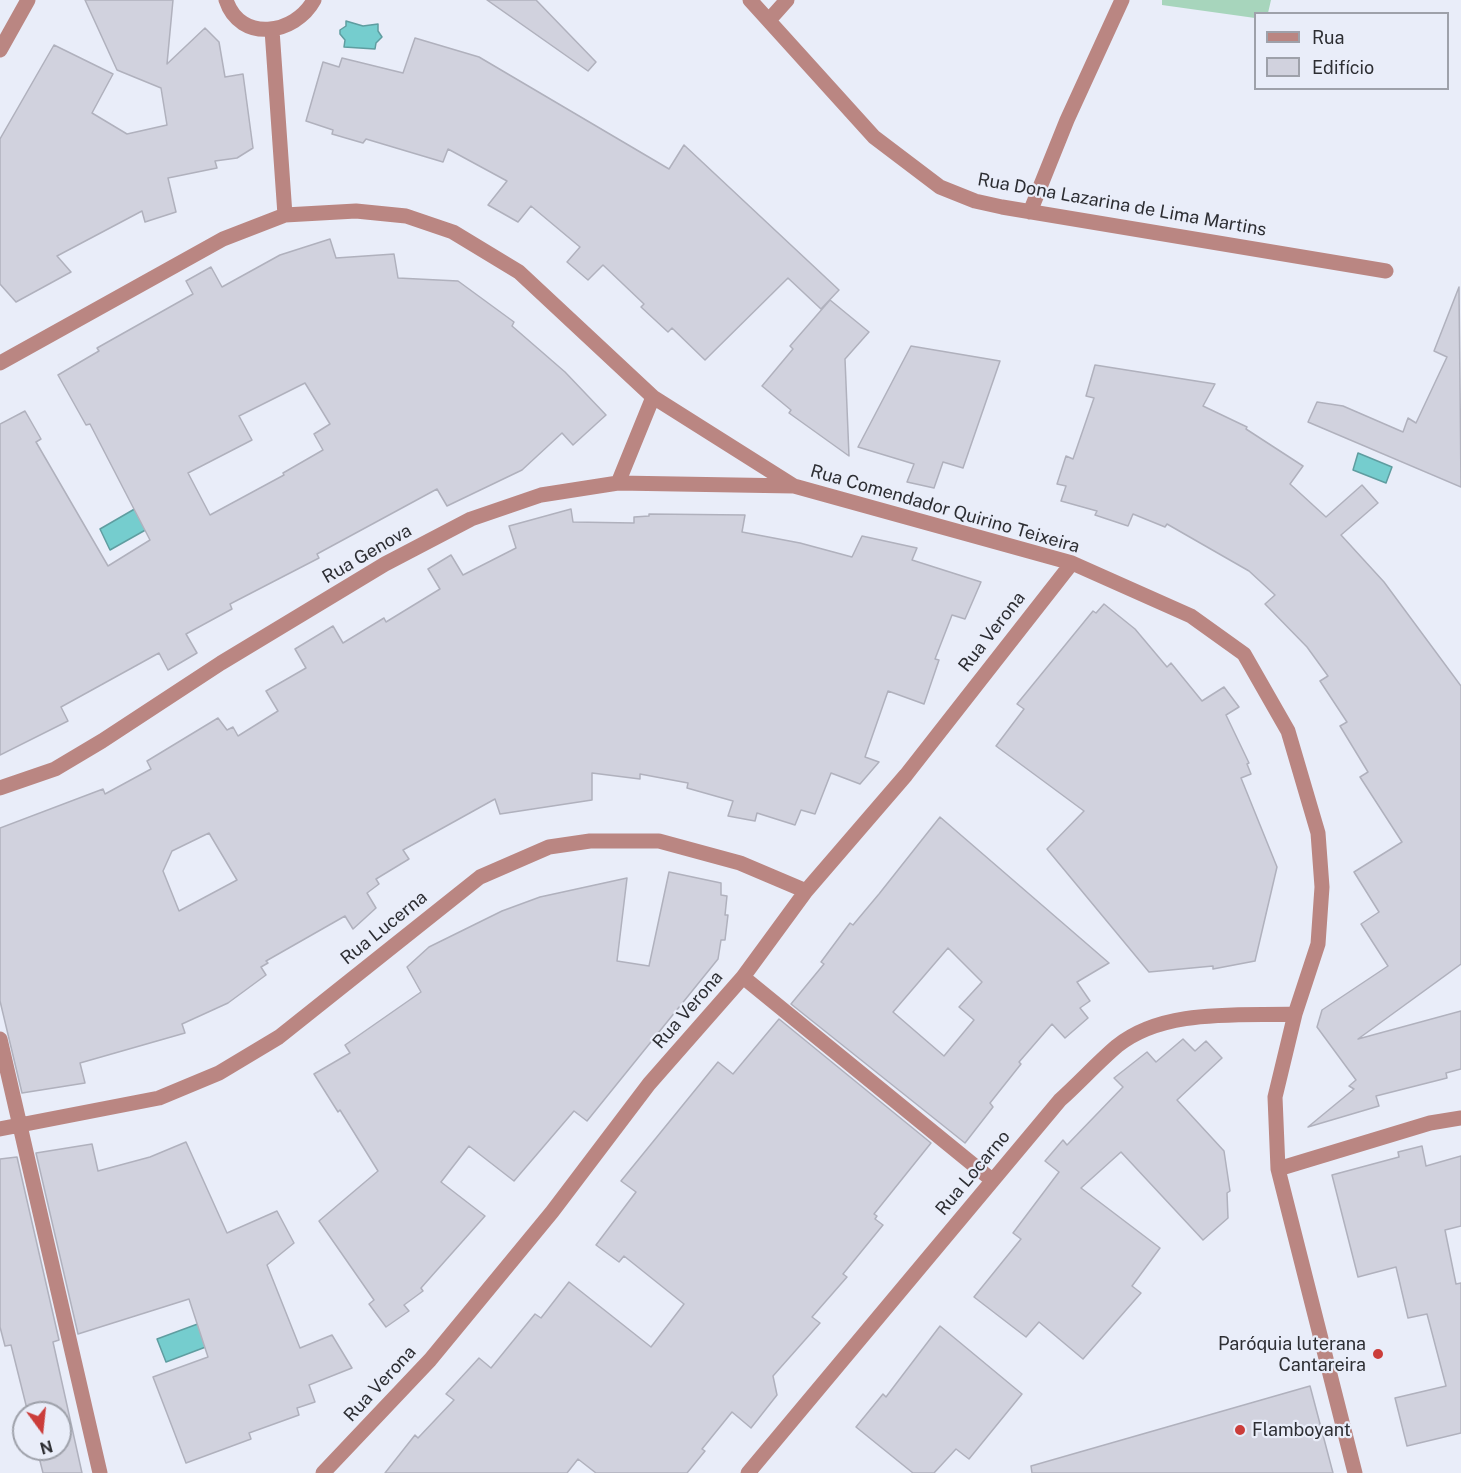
<!DOCTYPE html>
<meta charset="utf-8">
<style>
body{margin:0}
#map{position:relative;width:1461px;height:1473px;overflow:hidden;background:#e9edf9;font-family:"Public Sans",sans-serif}
canvas{display:block}
.legend{position:absolute;left:1254px;top:12px;width:195px;height:78px;box-sizing:border-box;background:#e9edf9;border:2px solid #9ea1aa;margin:0;padding:8px 10px;list-style:none;font-size:18px;color:#2d2e33}
.legend li{display:flex;align-items:center;gap:12px;height:30px}
.legend b{width:30px;border:2px solid #9ea1aa}
.north{position:absolute;left:12px;top:1401px;width:60px;height:60px;box-sizing:border-box;background:#e9edf9;border:2px solid #9ea1aa;border-radius:50%;rotate:165deg;font-size:16px;font-weight:700;line-height:24px;text-align:center;color:#2d2e33}
.north::after{content:'';display:block;margin:auto;width:21px;height:27px;background:#cb3d3a;clip-path:polygon(50% 0,100% 100%,50% 72%,0 100%)}
</style>
<div id="map">
<canvas width="1461" height="1473"></canvas>
<ul class="legend">
<li><b style="height:8px;background:#ba8682"></b>Rua</li>
<li><b style="height:16px;background:#d1d2de"></b>Edifício</li>
</ul>
<div class="north">N</div>
</div>
<script>
const context = document.querySelector('canvas').getContext('2d');
context.lineJoin = 'round';
function fillPath(path, color) { context.fillStyle = color; context.fill(path, 'evenodd'); }
function strokePath(path, color, width, dash) { context.strokeStyle = color; context.lineWidth = width; context.lineCap = dash ? 'butt' : 'round'; context.setLineDash(dash || []); context.stroke(path); }
function label(font, color, halo, rows, align = 'center') {
  context.font = font + ' "Public Sans",sans-serif'; context.lineWidth = 4.5; context.setLineDash([]); context.textBaseline = 'middle'; context.strokeStyle = halo; context.fillStyle = color; for (const [text, x, y, turn = 0] of rows) {
    context.save(); context.translate(x, y); context.rotate((+turn || 0) * Math.PI / 180); context.textAlign = isNaN(turn) ? turn : align; if (halo) context.strokeText(text, 0, 0); context.fillText(text, 0, 0); context.restore();
  }
}
fillPath(new Path2D(`
 M1162,0H1271L1268,13L1256,14L1255,18L1162,5Z`), '#a7d5bc');
const water = new Path2D(`
 M346,21L363,26L378,24V31L382,37L376,43L375,49L344,47L345,40L340,34V30L346,26Z
 M1358,453L1392,467L1386,483L1353,470Z
 M138,507L149,528L110,550L100,529Z
 M203,1322L211,1345L166,1362L157,1339Z`);
fillPath(water, '#75cdce');
strokePath(water, '#5f9da0', 1.5);
const building = new Path2D(`
 M85,0H173L167,64L205,28L219,42L225,77L243,74L253,148L237,158L215,161L217,168L168,178L176,212L145,222L142,211L57,256L71,272L16,302L0,284V139L54,45L113,74L92,113L127,134L167,125L161,88L117,70Z
 M487,0H536L596,62L588,71Z
 M415,38L479,57L669,169L684,145L839,290L821,309L788,278L705,360L672,328L668,332L641,307L644,304L603,265L588,280L567,262L580,247L531,206L518,222L488,205L507,181L448,149L443,162L366,139L363,143L332,134L333,130L306,121L323,62L339,67L342,58L403,73Z
 M330,239L336,258L394,254L398,278L458,281L514,322L512,326L565,372L606,415L573,445L562,433L522,470L447,506L437,489L317,554L319,558L230,604L232,609L186,634L197,653L168,670L159,653L61,707L68,721L0,755V424L25,411L41,439L36,442L108,566L150,540L90,424L86,425L58,375L99,351L97,348L193,294L186,281L211,267L222,287L280,255ZM305,383L330,424L314,434L323,450L283,473L284,475L210,515L188,473L252,440L239,416Z
 M1459,287L1461,487L1308,422L1317,402L1343,406L1403,432L1408,418L1416,423L1447,357L1434,351Z
 M830,300L869,332L845,359L849,456L789,413L791,410L762,386L793,349L790,346Z
 M911,346L1000,361L963,468L943,462L934,488L907,482L914,464L858,447Z
 M1095,365L1215,384L1203,406L1247,427L1246,429L1303,466L1290,484L1326,517L1362,485L1378,503L1341,535L1384,582L1461,686V964L1358,1039L1461,1011V1069L1446,1073L1447,1078L1376,1096L1379,1106L1308,1127L1354,1089L1349,1086L1356,1080L1317,1027L1322,1010L1388,966L1361,924L1379,912L1354,872L1402,842L1360,777L1368,772L1340,726L1347,722L1320,681L1328,676L1307,647L1265,604L1275,595L1249,571L1167,524L1165,527L1133,514L1128,526L1095,515L1097,511L1061,501L1066,486L1057,484L1066,456L1073,459L1094,398L1086,396Z
 M571,509L573,522L634,523V517L649,516V514L745,515L742,532L800,543L852,557L862,536L917,548L912,560L981,582L965,619L952,615L935,659L939,660L924,704L888,691L865,757L879,762L860,784L831,773L815,814L801,810L795,825L757,813L755,821L728,816L733,801L687,788L688,783L640,774V779L592,773V800L500,814L495,799L403,850L409,859L376,879L379,884L367,893L376,908L353,929L345,916L266,961L268,963L261,967L266,975L228,1003L182,1024L185,1033L80,1063L85,1083L22,1093L0,1001V828L103,789L105,794L151,769L147,761L218,718L227,730L233,727L238,736L278,711L266,691L306,668L295,649L333,626L343,643L384,618L386,622L440,589L428,569L451,555L463,575L516,548L509,526ZM209,833L237,880L179,911L163,871L172,851Z
 M1104,604L1135,629L1167,667L1171,663L1202,701L1224,687L1239,707L1226,715L1249,763L1247,764L1251,774L1241,778L1277,867L1255,961L1213,969V966L1149,972L1047,849L1084,811L996,746L1024,709L1017,704L1093,611L1096,613Z
 M940,817L1109,963L1077,982L1090,1001L1080,1008L1088,1018L1065,1038L1052,1024L1019,1062L1021,1064L990,1103L993,1107L965,1143L791,1004L824,964L821,962L850,923L853,925L879,894ZM948,948L982,982L959,1007L974,1020L944,1056L893,1012Z
 M669,872L721,883V895L727,896L725,915H728L725,940H721L718,959L587,1121L574,1111L514,1181L469,1146L441,1182L485,1216L421,1288L423,1291L404,1305L409,1311L386,1327L369,1304L374,1300L319,1221L378,1171L340,1110L338,1112L314,1074L350,1053L345,1045L421,992L407,967L429,947L502,911L540,897L627,878L617,961L649,966Z
 M779,1019L931,1143L874,1214L877,1216L875,1219L883,1225L843,1274L847,1277L812,1317L820,1323L773,1376L777,1395L751,1428L732,1412L702,1449L705,1451L687,1473H596L578,1459L567,1473H385L415,1435L418,1438L454,1400L446,1394L479,1358L491,1368L535,1314L541,1318L569,1282L651,1347L684,1304L624,1256L619,1262L596,1245L636,1192L621,1181L718,1062L733,1074Z
 M1183,1039L1195,1051L1206,1041L1222,1058L1177,1100L1224,1151L1230,1191L1227,1193L1228,1218L1203,1240L1121,1152L1081,1188L1160,1248L1132,1286L1141,1293L1083,1359L1039,1322L1026,1337L974,1297L1021,1239L1013,1233L1059,1172L1045,1161L1063,1140L1067,1145L1123,1087L1114,1078L1128,1067L1147,1052L1156,1062Z
 M186,1142L227,1233L277,1211L294,1243L267,1265L300,1348L332,1335L352,1368L309,1385L315,1402L297,1408L299,1415L249,1433L251,1439L186,1463L153,1377L208,1357L189,1299L78,1334L36,1153L92,1144L98,1171L150,1157Z
 M1422,1146L1426,1166L1461,1156V1226L1445,1230L1456,1284L1461,1283V1433L1407,1446L1395,1398L1446,1386L1427,1314L1408,1318L1396,1267L1358,1277L1332,1175L1399,1157L1398,1152Z
 M17,1157L59,1340L53,1342L82,1473H43L37,1449H60V1413H28L11,1345L5,1346L0,1327V1159Z
 M940,1326L1022,1394L969,1459L956,1449L934,1473H913L856,1427L883,1394L886,1397Z
 M1310,1386L1333,1473H1032L1031,1466Z`);
fillPath(building, '#d1d2de');
strokePath(building, '#b0b1bd', 1.5);
strokePath(new Path2D(`
 M226,0C240,43 295,35 314,0
 M750,0L874,137L940,187L975,201L1002,207L1386,271
 M770,19L787,0
 M272,30L285,215
 M0,50L28,0
 M1030,212L1067,120L1122,0
 M0,363L223,239L285,215L356,211L406,216L453,232L519,272L653,397L794,486L1072,563L1191,616L1244,654L1288,731L1318,833L1322,887L1318,944L1295,1014L1275,1097L1278,1169L1355,1473
 M618,483L653,397
 M0,788L55,769L102,741L221,663L385,564L471,519L541,495L618,483L794,486
 M743,977L992,1180
 M0,1039L100,1473
 M0,1129L159,1098L219,1073L279,1037L480,877L549,847L590,841H659L740,863L806,891
 M1278,1169L1430,1123L1461,1118
 M323,1473L430,1360L552,1212L649,1084L743,977L806,891L906,775L1072,563
 M748,1473L1060,1100C1079,1083 1097,1063 1117,1046C1164,1008 1238,1016 1295,1014`), '#ba8682', 15);
for (const [x, y, r, color] of [
 [1378,1354,6,"#cb3d3a"],
 [1240,1430,6,"#cb3d3a"]
]) { const dot = new Path2D(); dot.arc(x, y, r, 0, 2 * Math.PI); context.fillStyle = color; context.fill(dot); strokePath(dot, '#e9edf9', 2); }
label('18px', '#2d2e33', '#e9edf9', [
 ["Rua Dona Lazarina de Lima Martins",1122,205,10],
 ["Rua Comendador Quirino Teixeira",945,509,16],
 ["Rua Genova",367,554,-30],
 ["Rua Verona",992,632,-52],
 ["Rua Lucerna",384,928,-39],
 ["Rua Verona",688,1010,-49],
 ["Rua Locarno",973,1173,-50],
 ["Rua Verona",380,1384,-47]
]);
label('18px', '#2d2e33', '#e9edf9', [
 ["Paróquia luterana",1366,1344],
 ["Cantareira",1366,1365],
 ["Flamboyant",1252,1430,"left"]
], 'right');
</script>
